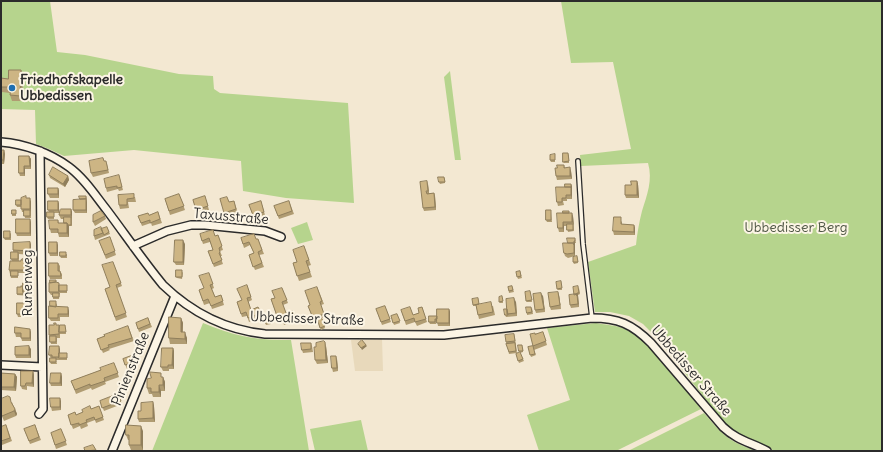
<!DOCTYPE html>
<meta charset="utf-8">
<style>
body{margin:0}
#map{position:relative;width:883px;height:452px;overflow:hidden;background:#f3e8d2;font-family:Delius,sans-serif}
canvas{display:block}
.frame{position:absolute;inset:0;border:2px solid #2b2b2b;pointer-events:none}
</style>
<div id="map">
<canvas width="883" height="452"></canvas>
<div class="frame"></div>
</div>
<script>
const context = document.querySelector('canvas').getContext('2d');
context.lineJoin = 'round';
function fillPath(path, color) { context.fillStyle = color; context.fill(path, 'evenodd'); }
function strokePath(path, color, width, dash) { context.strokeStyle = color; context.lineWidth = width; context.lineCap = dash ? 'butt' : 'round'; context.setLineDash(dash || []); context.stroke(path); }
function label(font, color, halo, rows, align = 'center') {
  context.font = font + ' Delius,sans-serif'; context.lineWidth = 4; context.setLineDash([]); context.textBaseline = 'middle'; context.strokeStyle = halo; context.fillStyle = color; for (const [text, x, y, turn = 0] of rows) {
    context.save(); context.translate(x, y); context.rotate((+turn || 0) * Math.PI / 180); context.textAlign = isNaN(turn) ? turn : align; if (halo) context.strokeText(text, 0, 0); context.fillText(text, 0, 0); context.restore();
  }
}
fillPath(new Path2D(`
 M382,339L383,371H355L351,340Z`), '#e8d9bb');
fillPath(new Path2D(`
 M1,1H50L57,52L85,55L179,74L213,76L214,89L220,93L348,103L354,203L286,198L243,191L241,161L134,150L64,156L49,149L36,144L35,110L1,109Z
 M561,1H882V451H774C764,443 751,442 740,436C732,431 727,425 721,419L658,339L643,324L629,316L610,312H595L588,262L636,245C637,234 639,223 642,211C647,195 653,180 648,163L581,166L580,155L631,149L613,62L571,63Z
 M450,71L461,160H455L444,77Z
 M307,222L313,240L298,244L291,228Z
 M203,323C235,336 256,341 291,340L309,451H152Z
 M596,323C606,325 617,325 627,330C652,341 683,387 701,409L616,451H539L527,415L570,400L547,328Z
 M704,413C723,435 729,442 757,451H628Z
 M361,420L368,451H315L310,429Z`), '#b6d48d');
const lane = new Path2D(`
 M578,161L583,244L592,318`);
const street = new Path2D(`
 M1,142C25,144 50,153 69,167C84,178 95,195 106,209C125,234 143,261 163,285C191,312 226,330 265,334L444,335L592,318C618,318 632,324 651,343L723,427C738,441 750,442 767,451
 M133,246L167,231L191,225H205L265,231L281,237
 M1,365L42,367
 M39,414L43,409L40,151
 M112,451L175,296`);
strokePath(lane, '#2b2b2b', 6);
strokePath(street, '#2b2b2b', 10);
strokePath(lane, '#fcf5e5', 3.5);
strokePath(street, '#fcf5e5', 7);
fillPath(new Path2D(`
 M21,70L23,75L22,101H12L10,95V93L2,92L1,78L8,79Z
 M1,150H4L5,154L4,164H1Z
 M555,154V162H551L550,160Z
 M569,154V163H564L563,162Z
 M29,156L31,159V169H25V176H20L19,173Z
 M103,158L104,161L107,164L109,173L93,177L91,173Z
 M564,165L565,168L571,171L572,179L557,180L556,176L557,168Z
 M49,175L68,176L69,180L65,187L50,178Z
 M445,178V183L440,184L439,182Z
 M120,179L123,190L119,191L118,189L107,192L106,188Z
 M637,181L638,184L639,198H626L625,195L631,185Z
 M428,184L429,193H434L435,196L436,210L424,211L423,208Z
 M572,186V199H567V201H563L564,205L558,206L557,202L565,187Z
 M58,188L59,191V198H50L48,194Z
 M179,194L185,210L170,215L165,199Z
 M118,195L135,197L136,202H128L129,208L120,209L119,205Z
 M86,196L87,203V213H75L73,210L80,199Z
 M205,196L209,210L197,214L193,200Z
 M27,198L31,202V218H25L24,212H22L21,207H17L16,205L21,200Z
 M220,199L229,202L234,201L238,213L226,216Z
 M58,201L59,204V213H54V219H48L47,217L49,212L48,210Z
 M261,201L265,215L254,219L249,205Z
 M289,201L294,214L279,219L274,206Z
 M71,209L72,212V226H69V237H59L58,233H51L50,229L58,220L59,223H64V219H61L59,215Z
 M16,212V216H12V214Z
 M158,212L162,223L152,226L151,223L142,226L138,216L149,215Z
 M551,212L552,222H547L546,220Z
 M569,213L573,216L574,231L568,232L567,226H564V232H559L558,228Z
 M105,216L106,219L95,226L93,222Z
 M30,219L31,223V236H17L16,233Z
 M622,221V224L634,225L635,228V235H614L613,231Z
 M107,227L110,234L95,240L94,236L101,229Z
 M11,233V240H5L4,238Z
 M200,234L215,236L218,235L223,250L220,251L222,256H220L223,264L214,267L208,251L213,250L210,242L203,244Z
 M110,237L116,255L106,259L99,241Z
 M241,238L256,239H258L264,254L259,255L264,267L255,270L249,255L254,253L250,245L244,248Z
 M575,238L576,243H575V256L568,258L565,256L564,253L568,243Z
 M30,242L31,245V255L19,254V261H12L11,259L13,252V250Z
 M185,244L184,265H176L174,262Z
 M58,245V256H50L49,253Z
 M304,246L311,265L308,266L312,277L299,281L293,263L297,262Z
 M67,254V258H61L60,256Z
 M577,256L578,263L574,264L573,262Z
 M23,259L24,261H30L31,264V273H18V278H11L9,270Z
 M113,262L122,286L117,288L127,317L116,321L105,289L110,287Z
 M58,263L60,266V271L62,274V279H50L49,276Z
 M520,271L522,278L518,279L516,272Z
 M183,272L182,279L177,278L176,277Z
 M209,273L214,288L212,289L215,297L221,295L224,305L212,309L210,303L204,305L199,290L204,288Z
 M561,281L562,290H558L557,289Z
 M57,282L59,283V285H67V293H60L59,299H53V295H51L49,292Z
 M247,285L252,300L248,302L251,310L258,307L262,317L249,322L247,316L242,317L237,302L242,300Z
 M31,286V296L17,295V294Z
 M512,286L514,292L509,293L508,287Z
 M317,287L324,304L321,305L325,317L322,318L325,328L321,330L317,320L314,321L308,306L310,305Z
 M282,288L288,303L283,305L286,313L293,311L296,319L298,315L300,322L298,323L297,320L284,325L282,319L278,320L271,299L275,298Z
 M579,288L580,294L578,295L579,307L571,308L570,305L574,295Z
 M530,291L532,302H527L526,301Z
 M558,292L559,295L561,309L551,310L550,307Z
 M502,296L503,303H500L499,302Z
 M543,296L545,312L536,313L535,310Z
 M478,298L479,305L493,306L495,315L479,319L476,306H473V305Z
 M516,302L517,316L506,317L505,315L507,309Z
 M57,303V307L69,311V317H60V321H51L49,318Z
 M26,304L31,308V317H18L17,314Z
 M385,306L391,322L382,325L376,309Z
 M422,307L427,322L417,326L415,322L406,325L401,310L413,315L419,313Z
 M532,308L533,314L527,315V313Z
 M449,309L450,312V326H438L437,321H436V324H430L429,322L437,316Z
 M397,314L400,323L394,325L391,316Z
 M268,316L271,324L266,325L263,317Z
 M148,318L152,327L139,332L136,323Z
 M181,318L183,323V332L187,338V344H170L169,338Z
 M57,325L60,327L65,325L66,334H60V338H57V344H51L49,335Z
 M128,326L134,341L109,349L110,350L103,353L97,339Z
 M31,332V341H22L21,337H16L15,333Z
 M543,332L547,345L534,350L536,355L531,357L528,347L533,346L535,334Z
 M514,334L515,338L517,353L509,354L506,342Z
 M311,343L312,346L313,352L303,353L302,350Z
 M326,346L328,363L317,364L315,360Z
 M523,347V352L520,353L524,361L519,363L516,354L520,352L519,351Z
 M173,348L174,351V369H169V371H163L161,367Z
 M31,349V358H16L15,355Z
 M60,349V353H67V360H56L57,364H51L50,362L51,358L49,355Z
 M134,355L138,365L127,369L123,359Z
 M337,359L338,371L333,372L332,368Z
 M114,363L119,377L105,382L106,384L92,390L91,388L76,394L71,381L101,370Z
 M33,371L34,375V387L27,386V390L22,389L21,386Z
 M1,373L15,374L17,377L16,391L1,390Z
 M61,373L62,377V386H51L50,383Z
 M162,377H163L165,382V391H161V397H153L152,394H149L147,388Z
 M118,394L122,404L104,411L100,401Z
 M61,401V410L52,411L51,407Z
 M12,402L13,405L15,409L17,414L16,416L4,421L1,414Z
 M153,402L154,406L155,422H139L138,419L141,411Z
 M99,406L104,420L96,423L95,420L87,423L88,426L81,429L80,426L73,429L68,415H76Z
 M6,425L12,441L2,445L1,442V427Z
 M35,425L41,440L30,444L24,429Z
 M61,429L67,445L56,449L51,433Z
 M143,431V450H131L129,445V440H128L126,435Z`), '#b09c72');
fillPath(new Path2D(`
 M21,70L23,75L22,101L20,96Z
 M4,150L5,154L4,164L3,160Z
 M29,156L31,159V169L30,166Z
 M24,166L25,169V176L24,173Z
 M570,167L571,171L572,179L570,176Z
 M68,176L69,180L65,187L63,184Z
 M427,181L428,184L429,195L428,191Z
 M637,181L638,184L639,198L637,195Z
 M571,184L572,186V199L571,195Z
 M58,188L59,191V198L58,194Z
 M434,193L435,196L436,210L435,207Z
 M86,196L87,203V213L86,210Z
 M30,198L31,202V212L30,209Z
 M58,201L59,204V213L58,210Z
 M71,209L72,212V219L71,215Z
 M572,213L573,216L574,225L572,222Z
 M30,219L31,223V236L30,233Z
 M563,222L564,226V232L563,228Z
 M67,223L69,226V237L67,233Z
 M634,225L635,228V235L634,232Z
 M183,240L185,244L184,265L183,262Z
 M574,241L575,243V256L574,253Z
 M30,242L31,245V255L30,251Z
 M57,242L58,245V256L57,253Z
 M30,261L31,264V273L30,270Z
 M30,283L31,286V296L30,292Z
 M558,292L559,295L561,309L560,305Z
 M541,293L543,296L545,312L544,309Z
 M577,293L578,295L579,307L578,304Z
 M514,298L516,302L517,316L516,313Z
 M30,305L31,308V317L30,314Z
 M68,307L69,311V317L68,314Z
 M449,309L450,312V326L449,323Z
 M181,318L183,323L182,337L181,332Z
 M30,329L31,332V341L30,338Z
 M185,332L187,338V344L185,339Z
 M325,342L326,346L328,363L326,360Z
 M366,345L367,346L362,350L361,348Z
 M29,346L31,349V358L29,355Z
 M59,346L60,349V358H59Z
 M173,348L174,351V369L172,365Z
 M336,356L337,359L338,371L337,368Z
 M33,371L34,375V387L32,383Z
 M61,373L62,377V386L60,383Z
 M15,374L17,377L16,391L14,387Z
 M163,377L165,382V391L163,385Z
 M159,385L161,391V397L159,392Z
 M60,398L61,401V410L60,407Z
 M153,402L154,406L155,422L153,418Z
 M15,409L17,414L16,416L14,411Z
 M141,426L143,431V450L141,445Z`), '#907f5c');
const building = new Path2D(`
 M9,70H21L20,96L10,95L11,87H1V78L8,79Z
 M1,150H4L3,160H1Z
 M563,153H568L569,161L563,162Z
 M555,154V160H550V155Z
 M19,156H29L30,166H24V173H19Z
 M103,158L104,161H106L108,170L91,173L89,161Z
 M557,165H564V168L570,167V176H556L555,168H557Z
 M53,167L68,176L63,184L49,175Z
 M119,175L122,187L117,188V186L106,188L104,179Z
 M438,177H444L445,182H439Z
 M427,181L428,191H426L427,194L434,193L435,207L423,208L420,182Z
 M631,181H637V195H625V185H631Z
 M565,184H571V188V187H565Z
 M556,187H571V195H566V198H562V202H557Z
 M48,188H58V194H48Z
 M134,194V198L127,199V205H119L118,195Z
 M179,194L184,206L169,211L165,199Z
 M26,196V198H30V209H21V198Z
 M79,196H86V199H80Z
 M205,196L208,206L196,210L193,200Z
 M227,197L229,202L234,201L236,209L224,213L220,199Z
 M86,199V210H73V200Z
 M16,200H21V205H16Z
 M48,201H58V210H48Z
 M261,201L264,212L253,215L249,205Z
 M289,201L292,211L278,216L274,206Z
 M61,209H71V215H59L60,210Z
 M12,210H16V214H12Z
 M24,210H30V216H24Z
 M546,210H551V220H546Z
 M101,211L105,216L93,222V215Z
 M563,211H569V213H563Z
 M47,212H54V217H47Z
 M158,212L160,219L150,223V220L141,223L138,216L148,213L149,215Z
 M557,213H572V222H563V228H558Z
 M64,217H71V225H68L67,223H64Z
 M614,217H621V224L634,225V232L613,231Z
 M16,219H30V233H16Z
 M49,220H58V223H67V233H58V229H50Z
 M567,224H573V230H567Z
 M101,227L103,233L94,236V230Z
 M107,227L109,232L104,235L101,229Z
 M213,230L215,236L218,235L222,246L219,248L220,252L219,253L222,260L213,264L208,251L213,250L209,238L202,241L200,234Z
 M4,231H10V238H4Z
 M254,234L256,239H258L262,250L258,252L262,263L253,267L249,255L254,253L249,242L243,244L241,238Z
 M110,237L115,251L105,255L99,241Z
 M567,238H575V241H574V245V243H568Z
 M175,240H183V262H174Z
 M30,242V251L13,250V243Z
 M49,242H57V253H49Z
 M563,243H574V253L567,254L564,253Z
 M304,246L309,260L306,261L310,272L297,276L293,263L297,262L293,250Z
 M11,252H18V259H11Z
 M60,252H66V256H60Z
 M577,256L578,262H573V257Z
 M23,259V261H30V270H9L10,261H21V260Z
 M113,262L121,283L116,285L126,313L115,317L105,289L110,287L102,265Z
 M49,263H58V271H60L61,276H49Z
 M176,270H182V277H176Z
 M11,271H18V276H11Z
 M520,271L521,276L517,277L516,272Z
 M209,273L213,284L210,285L215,297L221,295L223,301L211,306L208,299L203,301L199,290L204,288L199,276Z
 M50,280H56V282L50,283Z
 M561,281L562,288L557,289L556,282Z
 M56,282L59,283V292H49V283Z
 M23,283H30V292H23Z
 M59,285H67V291H59Z
 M247,285L251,297L247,298L251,310L258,307L261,313L248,318L246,312L241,314L237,302L242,300L237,289Z
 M21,286H23V294H17V287H21Z
 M512,286L513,290L509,291L508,287Z
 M578,286L579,293H577V296V294L574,295L573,287Z
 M317,287L322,301L320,302L324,314L313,318L308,306L310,305L305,291Z
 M282,288L287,300L282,302L286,313L293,311L296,317L283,322L280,315L277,316L271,299L275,298L272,291Z
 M530,291L532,300L526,301L525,292Z
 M558,292L560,305L550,307L548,293Z
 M53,293H59V297H53Z
 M541,293L544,309L535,310L533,294Z
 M577,294L578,304L570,305L569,295Z
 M502,296L503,301L499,302V297Z
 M478,298L479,304L473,305L472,299Z
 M514,298L516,313L507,314L506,299Z
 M50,301H56V307L50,306Z
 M491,302L493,312L478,315L476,305Z
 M17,303H26V304L30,305V314H17Z
 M49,306L68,307V314H58V318H49Z
 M385,306L390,319L381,322L376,309Z
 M410,307L413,315L419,313L418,308L422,307L426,319L415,322L414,318L405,321L401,310Z
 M526,307H531L532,312L527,313Z
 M437,309H449V323H437Z
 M504,309H507L508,315H505Z
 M397,314L400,321L393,323L391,316Z
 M298,315L300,320L297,321L295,316Z
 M268,316L270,322L265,323L263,317Z
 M429,316H437V319H435V322H429Z
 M169,317L181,318V332H185V339L169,338Z
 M321,317L325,326L320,328L317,318Z
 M148,318L150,324L138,329L136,323Z
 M54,323H56V325H59V334L49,335V325H54Z
 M60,325H65L66,332H59Z
 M128,326L132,338L108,345L109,347L101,350L97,339L105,336L104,335Z
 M15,327L30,329V338H21V333H15Z
 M543,332L546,341L533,346L530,334L535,333V334Z
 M514,334L515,341L506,342L505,335Z
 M50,336H56V342H50Z
 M362,340L366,345L361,348L358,344Z
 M324,341L325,342L326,360H315L314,347H316V343Z
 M301,343H311V349L302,350Z
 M515,343L516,351L509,352L506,344Z
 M518,345H522L523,351H519Z
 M29,346V355H15V347Z
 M50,346H59V357H52V355H49Z
 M533,346L535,354L530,355L528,347Z
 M162,348H173L172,365H168V367H161Z
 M520,352L523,359L518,361L516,354Z
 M59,353H67V358H59Z
 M134,355L137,361L125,365L123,359Z
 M331,356H336L337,368H332Z
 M50,358H56V362H50Z
 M114,363L118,373L104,378L105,381L90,386V384L75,390L71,381L101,370L100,368Z
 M21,371H33L32,383H26L25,386H21Z
 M150,372L161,373V377H163V385H159V392H151V388H147V379L151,378Z
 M1,373L15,374L14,387H1Z
 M51,373H61L60,383H50Z
 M118,394L121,401L102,408L100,401Z
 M8,396L10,397L11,402L15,409L14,411L2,416L1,413V399Z
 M50,398H60V407H51Z
 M153,402V418L138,419V411H141V403Z
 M90,406L91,409L99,406L103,417L95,420L94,417L86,420L87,422L79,425V423L71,425L68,415L75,412L76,415L83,412L82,410Z
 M6,425L10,438L1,441V427Z
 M35,425L39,437L29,441L24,429Z
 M126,425L141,426V445H129V435H126Z
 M61,429L66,441L55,445L51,433Z
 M93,445L96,450L85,451L84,448Z`);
fillPath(building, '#cdb584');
strokePath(building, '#907f5c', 1);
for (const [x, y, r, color] of [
 [12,88,4,"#1f6fb2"]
]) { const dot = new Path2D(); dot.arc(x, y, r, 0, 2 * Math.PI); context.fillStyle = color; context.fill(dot); strokePath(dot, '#fcf5e5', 1.5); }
label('bold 14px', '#2b2b2b', '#fcf5e5', [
 ["Friedhofskapelle",20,80],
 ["Ubbedissen",20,96]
], 'left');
label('14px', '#2b2b2b', '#fcf5e5', [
 ["Taxusstraße",231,217,5],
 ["Runenweg",28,283,-90],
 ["Ubbedisser Straße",307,319,2],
 ["Pinienstraße",131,369,-68],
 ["Ubbedisser Straße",691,371,49]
]);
label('14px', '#4e5544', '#fcf5e5', [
 ["Ubbedisser Berg",796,228]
]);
</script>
